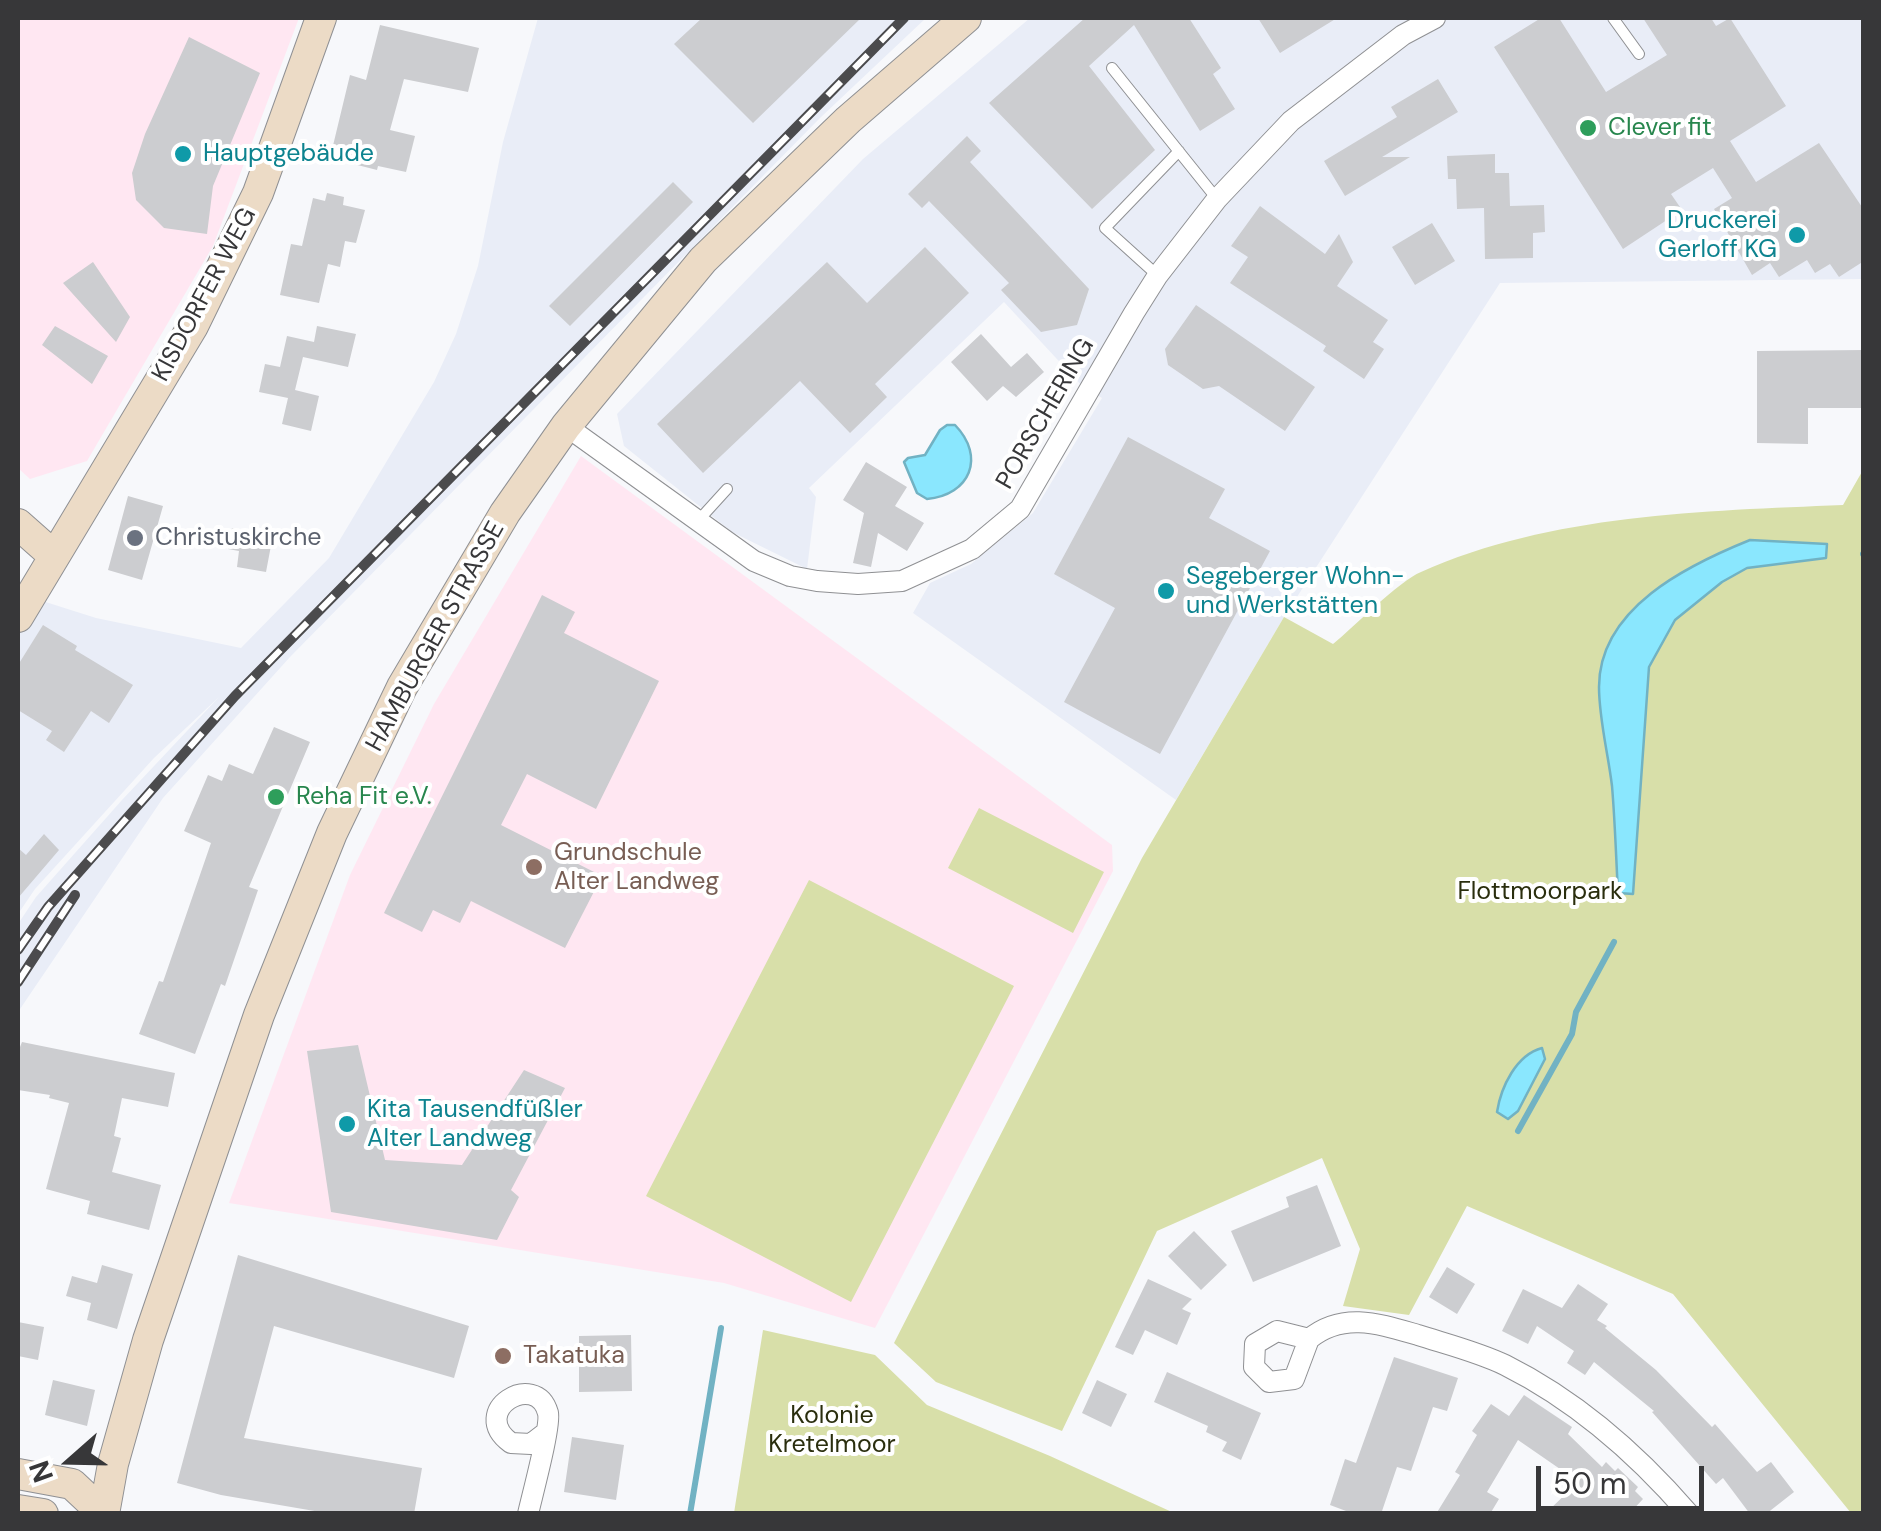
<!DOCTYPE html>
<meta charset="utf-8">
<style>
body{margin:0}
#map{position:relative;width:1881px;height:1531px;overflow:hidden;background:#f7f8fb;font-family:"DM Sans",sans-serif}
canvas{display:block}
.frame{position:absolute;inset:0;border:20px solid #373739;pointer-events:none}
.north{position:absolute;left:20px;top:1411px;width:100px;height:100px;-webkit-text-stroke:8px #fff;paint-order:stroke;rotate:250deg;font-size:28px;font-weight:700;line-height:40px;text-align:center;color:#373739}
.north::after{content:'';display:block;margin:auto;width:35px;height:45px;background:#373739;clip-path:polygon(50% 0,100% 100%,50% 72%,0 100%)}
.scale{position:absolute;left:1536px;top:1466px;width:168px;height:45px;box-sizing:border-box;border:5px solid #373739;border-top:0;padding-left:12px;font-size:30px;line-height:35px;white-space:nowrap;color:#373739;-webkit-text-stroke:8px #fff;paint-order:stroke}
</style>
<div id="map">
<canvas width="1881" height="1531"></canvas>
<div class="frame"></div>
<div class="north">N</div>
<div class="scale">50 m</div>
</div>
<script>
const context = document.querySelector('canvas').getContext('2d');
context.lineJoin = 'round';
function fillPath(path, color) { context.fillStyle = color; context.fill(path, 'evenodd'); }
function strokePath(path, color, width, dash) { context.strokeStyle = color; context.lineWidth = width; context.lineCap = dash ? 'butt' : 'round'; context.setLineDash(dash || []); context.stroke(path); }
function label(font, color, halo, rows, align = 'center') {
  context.font = font + ' "DM Sans",sans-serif'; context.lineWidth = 8; context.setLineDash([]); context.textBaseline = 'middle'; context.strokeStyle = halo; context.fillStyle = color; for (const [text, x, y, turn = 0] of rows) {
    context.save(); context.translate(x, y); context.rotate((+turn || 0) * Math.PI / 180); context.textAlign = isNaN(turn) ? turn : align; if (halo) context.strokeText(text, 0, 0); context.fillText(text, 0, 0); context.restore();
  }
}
fillPath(new Path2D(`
 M538,18H926L820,118L290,657L163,798L18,1012V924L36,897L122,800L219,697L154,758L35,889L18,914V626L33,598L96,618L241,648L329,558L434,382L456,334L478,266L503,142Z
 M1030,18H1863V279L1500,283L1284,617L1176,800L913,613L930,583L971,564L1033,513L1102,398L1082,386L1004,302L809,488L816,497L807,569L732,532L624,446L617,414L863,159Z`), '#e9edf7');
fillPath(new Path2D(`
 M18,18H299L213,246L87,461L30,479L18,468Z
 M581,456L1112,845L1113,871L875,1328L724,1283L229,1203L350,875L434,704Z`), '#ffe7f2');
fillPath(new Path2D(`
 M1863,470V1513H1851L1673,1294L1467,1206L1409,1315L1343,1306L1360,1249L1322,1158L1157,1231L1062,1431L936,1382L894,1343L1142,858L1284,617L1333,644C1354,627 1399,581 1421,572C1551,514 1703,511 1843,505Z
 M979,808L1104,872L1073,933L948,868Z
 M809,880L1014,986L851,1302L646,1196Z
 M763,1330L875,1355L927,1405L1050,1456L1174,1513H734Z`), '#d8dfa9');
const water = new Path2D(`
 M947,425H955C986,457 970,495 927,499L917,493L904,462L908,458L925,455L940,430Z
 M1750,540L1827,544L1826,558L1747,568L1722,582L1675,620L1649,667L1633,894L1618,893C1616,857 1615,821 1612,786C1608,753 1599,719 1599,687C1599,608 1688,565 1750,540Z
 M1542,1048L1545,1059L1518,1111L1508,1119L1497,1112C1501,1087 1516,1055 1542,1048Z`);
fillPath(water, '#8ae7fe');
strokePath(water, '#71b2c3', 2.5);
strokePath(new Path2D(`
 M1863,554H1864
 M1518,1131L1572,1034L1576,1012L1614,942
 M690,1514L721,1328`), '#71b2c3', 6);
fillPath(new Path2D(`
 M702,18H861L753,123L674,44Z
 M1085,18H1189L1221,68L1213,74L1235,109L1200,131L1134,25L1089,66L1155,150L1092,209L989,103Z
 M1258,18H1337L1280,53Z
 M1541,18H1559L1606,92L1667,55L1643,18H1711L1716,26L1730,18L1786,106L1730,141L1756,182L1819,143L1864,210V261L1839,277L1830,264L1815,273L1807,260L1779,277L1770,263L1752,275L1714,209L1732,198L1713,168L1671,194L1682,210L1623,249L1494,47Z
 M380,25L479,48L468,92L404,79L390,130L415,136L406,172L378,166L377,170L330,158L350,75L366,80Z
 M189,37L260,73L213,186L207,234L164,228L136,200L132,173L145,134Z
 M1438,79L1458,112L1382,157H1410L1345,196L1324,161L1397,117L1391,107Z
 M967,136L981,151L970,162L1089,289L1077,325L1041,332L1001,290L1009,283L929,201L922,208L908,194Z
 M1495,154V173H1509L1510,206L1544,205L1545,232L1533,233V258L1485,259L1484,208L1457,209L1456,179H1448L1447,156Z
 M673,182L693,202L570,326L549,306Z
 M327,193L344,197L343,205L365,210L356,243L345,241L340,267L328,264L319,303L280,295L291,244L302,246L313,198L325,201Z
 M1260,206L1325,254L1339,234L1353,262L1337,286L1388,320L1373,342L1384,349L1364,379L1323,351L1326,346L1230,283L1248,257L1231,246Z
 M1432,223L1455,261L1415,285L1392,247Z
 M925,247L969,293L875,384L887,397L850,433L800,381L703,473L657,424L827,262L867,303Z
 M93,262L130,317L116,342L63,283Z
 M1196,305L1315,387L1285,431L1219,386L1203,389L1168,365L1165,349Z
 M55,326L108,356L92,384L42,345Z
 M317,326L356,334L348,367L303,357L295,390L319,396L311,431L282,424L288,398L259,392L265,364L280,367L287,336L314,342Z
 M981,334L1011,367L1027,353L1044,372L1016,397L1003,386L987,401L951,362Z
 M1864,350V408H1808V444L1757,443V351Z
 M1128,437L1225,489L1209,518L1270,551L1160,754L1064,702L1115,608L1054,574Z
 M866,462L907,487L895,506L924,523L907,551L878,533L871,567L853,563L864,513L843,500Z
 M128,496L163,506L142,580L108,570Z
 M232,528L273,535L266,572L237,567L239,551L228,549Z
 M542,595L575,612L564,633L659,681L596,809L527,774L501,825L602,876L565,948L471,901L460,923L433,910L422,932L384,913Z
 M43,625L77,646L75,650L133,685L109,723L91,711L64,752L46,740L52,731L18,710V665Z
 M274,727L310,742L249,887L258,890L225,986L221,984L195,1054L139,1034L159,981L163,982L211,843L184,831L208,775L222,781L229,764L253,774Z
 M44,834L59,850L18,898V848L26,855Z
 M22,1042L175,1073L168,1107L122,1098L114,1136L121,1138L112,1172L161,1185L149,1230L87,1214L90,1201L46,1189L69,1103L49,1098L50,1095L18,1090V1052Z
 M358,1045L385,1160L462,1165L524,1070L565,1088L511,1190L519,1197L497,1240L331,1212L307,1051Z
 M1317,1185L1341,1246L1253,1282L1231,1231L1289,1207L1286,1197Z
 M1194,1231L1227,1265L1201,1290L1168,1256Z
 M238,1255L469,1326L454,1378L274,1326L244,1438L422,1468L414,1514H332L221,1495L177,1483Z
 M102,1265L133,1274L117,1329L87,1320L91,1303L66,1296L72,1276L97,1283Z
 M1447,1267L1475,1284L1457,1314L1429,1297Z
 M1148,1279L1192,1299L1182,1309L1191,1313L1177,1345L1145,1330L1133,1355L1115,1347Z
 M1578,1284L1608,1304L1597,1320L1607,1326L1605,1328L1656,1370L1712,1427L1715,1424L1757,1472L1771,1462L1794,1492L1766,1514H1750L1723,1478L1716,1484L1652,1412L1654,1411L1594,1362L1585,1375L1567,1363L1574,1351L1537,1326L1528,1344L1502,1331L1523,1289L1562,1308Z
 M18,1322L44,1327L38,1360L18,1356Z
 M631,1335L632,1391L579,1392V1336Z
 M1394,1357L1458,1378L1447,1411L1433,1407L1411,1471L1397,1467L1381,1514H1354L1330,1505L1345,1459L1356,1463Z
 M1167,1372L1261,1413L1241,1460L1222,1451L1227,1442L1206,1432L1208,1426L1154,1402Z
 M53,1380L95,1390L87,1426L45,1415Z
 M1097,1380L1127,1394L1111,1427L1082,1413Z
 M1524,1395L1572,1427L1568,1434L1602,1467L1606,1462L1615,1471L1618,1468L1638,1487L1635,1491L1643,1499L1629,1514H1545L1576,1484L1560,1469L1518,1440L1487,1492L1499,1499L1490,1514H1436L1460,1475L1455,1472L1477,1435L1472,1431L1491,1404L1509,1416Z
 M572,1437L624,1445L616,1500L564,1492Z`), '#cccdd0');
const lane = new Path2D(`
 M1613,18L1639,54
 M1112,68L1217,199
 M1157,275L1105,228L1179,151
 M697,522L727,489`);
const street = new Path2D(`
 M566,426L754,561L790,576L817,581L858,584L902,581L972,549L1020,509L1134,313L1158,275L1217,199L1291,121L1403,35L1435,18
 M1309,1339L1294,1379L1269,1382L1254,1367L1255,1344L1277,1331L1309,1339C1343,1311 1380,1324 1418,1335C1446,1344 1478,1352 1505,1365C1575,1400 1638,1455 1689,1514
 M528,1514C532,1496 551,1426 548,1413C536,1369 467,1411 511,1443L531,1444L544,1434`);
const secondary = new Path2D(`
 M18,524L53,555
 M18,617L193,326L258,193L321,18
 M18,1474L72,1484L104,1514
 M18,1510L43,1514
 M104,1514L113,1464L148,1340L259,1015L332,833L402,687L505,513L566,426L703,260L848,120L966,18`);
strokePath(lane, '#8f9093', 12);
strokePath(street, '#8f9093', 22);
strokePath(secondary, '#8f9093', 32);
strokePath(lane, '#fff', 10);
strokePath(street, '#fff', 20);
strokePath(secondary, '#ecdbc6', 30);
const rail = new Path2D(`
 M18,950L48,907L235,696L904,18
 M18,982L75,895`);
strokePath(rail, '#4b4b4d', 10);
strokePath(rail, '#fff', 6, [19]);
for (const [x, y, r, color] of [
 [1588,128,10,"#2e9e5b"],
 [183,154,10,"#0f9aa8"],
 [1797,235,10,"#0f9aa8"],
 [135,538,10,"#6b7280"],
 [1166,591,10,"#0f9aa8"],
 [276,797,10,"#2e9e5b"],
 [534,867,10,"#8d6e63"],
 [347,1124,10,"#0f9aa8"],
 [503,1356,10,"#8d6e63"]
]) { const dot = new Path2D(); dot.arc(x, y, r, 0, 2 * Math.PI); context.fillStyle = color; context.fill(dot); strokePath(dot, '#fff', 4); }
label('25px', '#27864d', '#fff', [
 ["Clever fit",1608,128],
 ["Reha Fit e.V.",296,797]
], 'left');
label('25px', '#0d838f', '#fff', [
 ["Hauptgebäude",203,154],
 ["Druckerei",1777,221,"right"],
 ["Gerloff KG",1777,250,"right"],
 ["Segeberger Wohn-",1186,577],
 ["und Werkstätten",1186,606],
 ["Kita Tausendfüßler",367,1110],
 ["Alter Landweg",367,1139]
], 'left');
label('25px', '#373739', '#fff', [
 ["KISDORFER WEG",205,295,-62],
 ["PORSCHERING",1046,414,-60],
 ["HAMBURGER STRASSE",436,637,-61]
]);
label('25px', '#5b616d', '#fff', [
 ["Christuskirche",155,538]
], 'left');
label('25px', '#785e54', '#fff', [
 ["Grundschule",554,853],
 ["Alter Landweg",554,882],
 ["Takatuka",523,1356]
], 'left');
label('25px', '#2a2e0e', '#fff', [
 ["Flottmoorpark",1540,892],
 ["Kolonie",832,1416],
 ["Kretelmoor",832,1445]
]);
</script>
